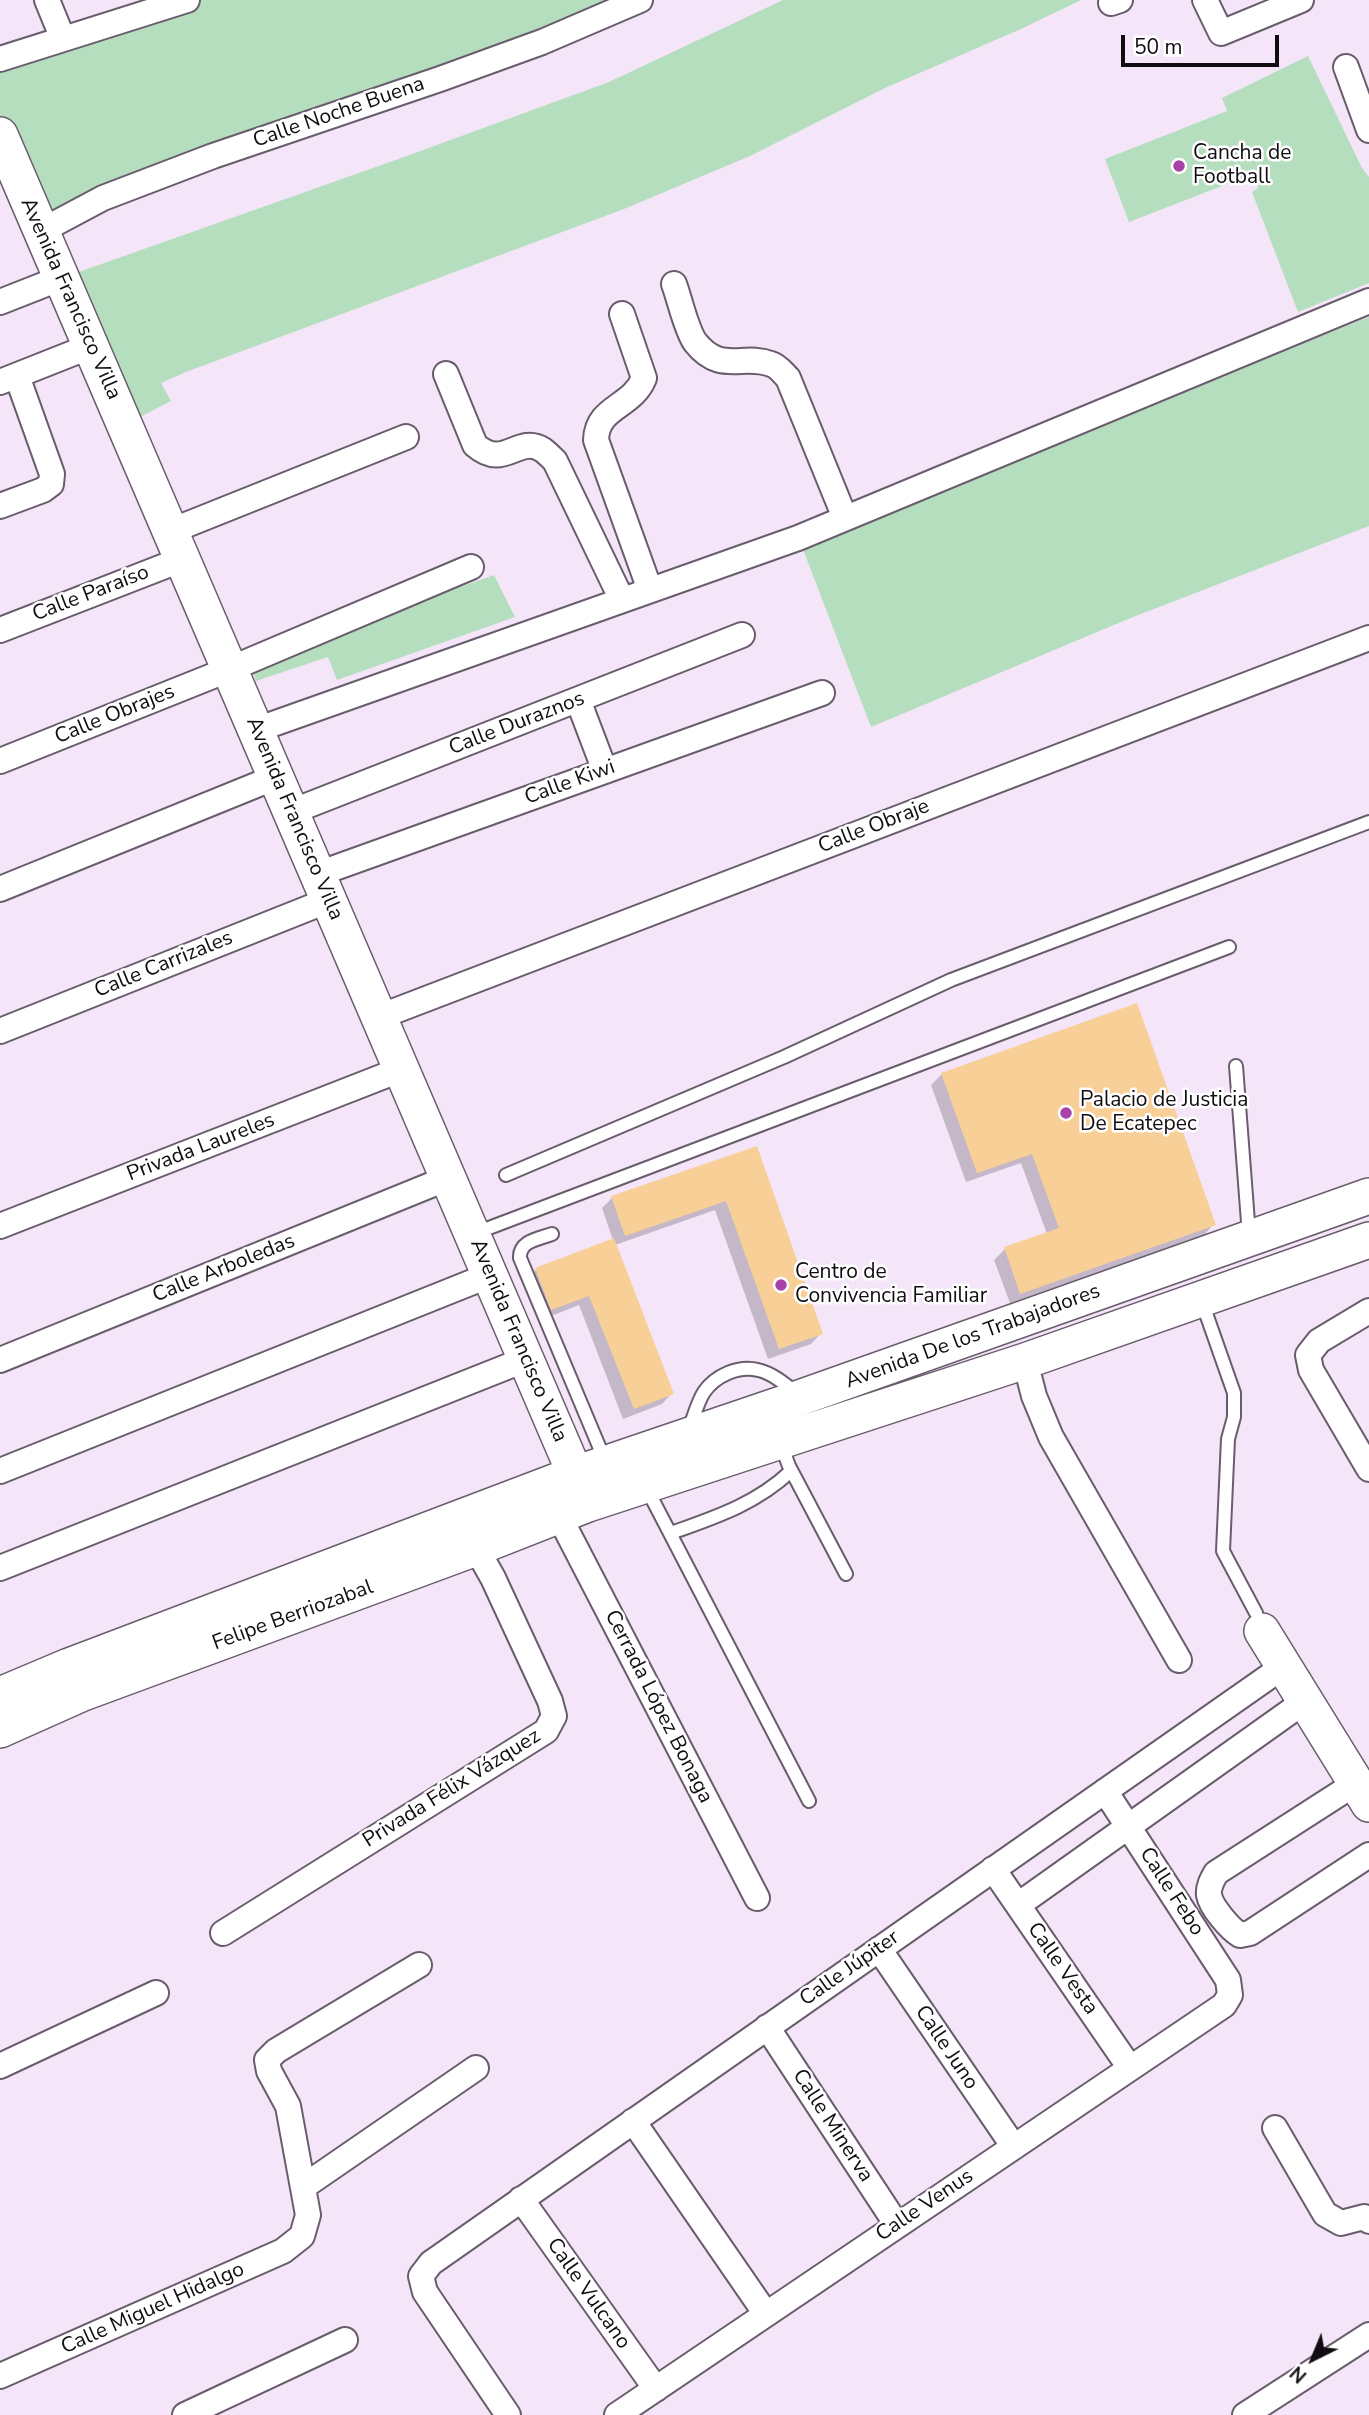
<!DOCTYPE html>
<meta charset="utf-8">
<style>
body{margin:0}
#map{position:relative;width:1369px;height:2415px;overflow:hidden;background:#f5e5f9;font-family:"Nunito Sans",sans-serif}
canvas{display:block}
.north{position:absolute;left:1278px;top:2324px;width:70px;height:70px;-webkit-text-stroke:5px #fff;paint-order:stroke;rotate:223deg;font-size:19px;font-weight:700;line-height:28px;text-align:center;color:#110c12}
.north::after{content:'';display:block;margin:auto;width:24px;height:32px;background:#110c12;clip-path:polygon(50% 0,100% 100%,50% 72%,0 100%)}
.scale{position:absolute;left:1121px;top:35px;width:158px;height:32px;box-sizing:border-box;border:4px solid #110c12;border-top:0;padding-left:9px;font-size:21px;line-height:24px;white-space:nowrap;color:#110c12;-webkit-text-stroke:5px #fff;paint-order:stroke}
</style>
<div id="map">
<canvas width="1369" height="2415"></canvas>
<div class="north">N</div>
<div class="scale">50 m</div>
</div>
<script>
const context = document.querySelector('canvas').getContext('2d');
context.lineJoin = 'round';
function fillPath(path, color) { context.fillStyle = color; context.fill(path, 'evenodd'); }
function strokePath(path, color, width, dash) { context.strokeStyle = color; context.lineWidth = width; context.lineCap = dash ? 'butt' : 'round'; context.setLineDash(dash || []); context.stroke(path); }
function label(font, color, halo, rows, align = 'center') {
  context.font = font + ' "Nunito Sans",sans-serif'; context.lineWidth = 5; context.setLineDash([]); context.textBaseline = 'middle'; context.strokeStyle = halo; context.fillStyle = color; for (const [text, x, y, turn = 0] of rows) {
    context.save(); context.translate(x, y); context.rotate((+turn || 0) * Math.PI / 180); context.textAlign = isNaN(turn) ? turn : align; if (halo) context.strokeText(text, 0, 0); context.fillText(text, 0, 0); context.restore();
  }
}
fillPath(new Path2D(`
 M173,0H645L102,207L46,240L0,133V59Z
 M783,0H1081L1021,29L885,88L750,156L624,209L186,372L161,383L171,401L140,417L62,278L404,157L609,82Z
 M1308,56L1362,168L1369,177V283L1298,312L1252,192L1258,188L1253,174L1129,222L1105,159L1227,111L1222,98Z
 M1369,317V526L1128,619L871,727L796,531L1300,328L1306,342Z
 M494,575L515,617L337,680L328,657L256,681L250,662Z`), '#b5debe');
fillPath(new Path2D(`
 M942,1074L1214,1224L1204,1235L1010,1303L994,1260L1005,1249L1047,1234L1021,1163L966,1182L931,1085Z
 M756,1148L821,1333L811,1344L768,1359L715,1210L615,1245L672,1393L662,1404L623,1419L579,1305L541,1320L525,1280L536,1270L613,1240L602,1208L612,1198Z`), '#0003');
fillPath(new Path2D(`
 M1137,1003L1216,1225L1020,1294L1004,1247L1059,1228L1032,1154L977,1173L941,1073Z
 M757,1146L823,1334L779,1349L726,1201L625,1236L611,1196Z
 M614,1238L674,1394L634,1409L589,1296L551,1310L535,1268Z`), '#f8cf96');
const lane = new Path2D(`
 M1236,1066L1249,1235
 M506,1175L784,1057L951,980L1369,822
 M473,1234L1229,947
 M552,1234C538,1239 519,1241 520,1258L606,1463
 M1202,1302L1234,1393V1417L1228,1439L1223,1551L1256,1613
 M689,1429C694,1417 697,1403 704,1392C715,1376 738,1365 758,1370C772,1373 785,1384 796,1393
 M781,1445L789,1466L846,1574
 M647,1489L809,1801
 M671,1533C716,1517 756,1504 791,1471`);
const street = new Path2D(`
 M47,0L63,39
 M1205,0L1221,33L1301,0
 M1111,3L1120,0
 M0,59L187,0
 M1346,67L1369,130
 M41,231L103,198L213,156L440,79L542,42L640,0
 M674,284C680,300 686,329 695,342C721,375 742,353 771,364C778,366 783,373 788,378L845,518
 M0,302L61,278
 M622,314L644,378C632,408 597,406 596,440L650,590
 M446,374L475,445C505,471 517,434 543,450C547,453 552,458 555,461L622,600
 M0,382L91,346
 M0,506L43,490L51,484L52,474L17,376
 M171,531L406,437
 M0,630L183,559
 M578,700L605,771
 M256,730L798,538L1369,301
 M0,761L230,669L471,567
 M291,812L742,635
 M318,874L822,693
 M0,889L276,777
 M379,1017L1369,638
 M0,1031L329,900
 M0,1226L402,1069
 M1369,1311L1319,1341L1308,1355L1311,1370L1369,1469
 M0,1360L448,1178
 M1025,1361L1034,1396L1051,1437L1179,1660
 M0,1471L480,1279
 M559,1516L757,1898
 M0,1568L514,1364
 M1356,1783L1216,1873C1212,1880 1208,1887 1209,1895C1211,1907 1230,1929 1240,1935L1250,1933L1369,1855
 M993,1869L1130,2068
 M1018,1905L1305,1701
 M223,1933L546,1731L554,1716L550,1701L493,1578L476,1548
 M879,1949L1014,2147
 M767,2027L897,2225
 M0,2066L156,1993
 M633,2121L766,2314
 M1275,2128L1325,2214L1341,2223L1364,2217L1369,2221
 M303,2187L476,2068
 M521,2199L656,2389
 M0,2376L283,2251L302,2236L308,2215L288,2106L269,2071L267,2060L276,2051L419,1965
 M185,2415L345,2340
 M508,2415L425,2292L421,2276L431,2263L1284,1666
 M617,2415L1224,2005L1230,1995L1228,1980L1105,1791
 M1245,2415L1369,2335`);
const secondary = new Path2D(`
 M0,135L588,1504
 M1262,1631L1369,1804
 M0,1695L69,1666L575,1474L802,1397L1369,1196
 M0,1730L83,1693L476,1548L588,1504L1025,1361L1369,1240`);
strokePath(lane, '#695c6d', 16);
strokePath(street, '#695c6d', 28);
strokePath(secondary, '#695c6d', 38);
strokePath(lane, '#fff', 12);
strokePath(street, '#fff', 24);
strokePath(secondary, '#fff', 35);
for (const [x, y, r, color] of [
 [1179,166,7,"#a743a8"],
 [1066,1113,7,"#a743a8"],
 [781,1285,7,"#a743a8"]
]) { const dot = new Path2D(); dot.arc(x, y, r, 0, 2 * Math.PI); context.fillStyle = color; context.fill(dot); strokePath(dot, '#fff', 2.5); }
label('21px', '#110c12', '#fff', [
 ["Calle Noche Buena",339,113,-19],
 ["Avenida Francisco Villa",70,299,66],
 ["Calle Paraíso",91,594,-21],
 ["Calle Obrajes",115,715,-22],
 ["Calle Duraznos",517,724,-21],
 ["Calle Kiwi",570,783,-20],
 ["Avenida Francisco Villa",294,819,67],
 ["Calle Obraje",874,827,-21],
 ["Calle Carrizales",164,965,-22],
 ["Privada Laureles",201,1148,-21],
 ["Calle Arboledas",224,1269,-22],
 ["Avenida De los Trabajadores",973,1337,-20],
 ["Avenida Francisco Villa",518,1341,67],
 ["Felipe Berriozabal",293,1616,-20],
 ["Cerrada López Bonaga",658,1707,63],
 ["Privada Félix Vázquez",452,1789,-32],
 ["Calle Febo",1171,1892,57],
 ["Calle Júpiter",850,1969,-35],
 ["Calle Vesta",1062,1969,55],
 ["Calle Juno",946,2048,56],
 ["Calle Minerva",832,2126,57],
 ["Calle Venus",925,2206,-34],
 ["Calle Vulcano",588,2294,55],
 ["Calle Miguel Hidalgo",153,2309,-24]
]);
label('21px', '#110c12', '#fff', [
 ["Cancha de",1193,154],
 ["Football",1193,178],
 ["Palacio de Justicia",1080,1101],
 ["De Ecatepec",1080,1125],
 ["Centro de",795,1273],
 ["Convivencia Familiar",795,1297]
], 'left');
</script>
